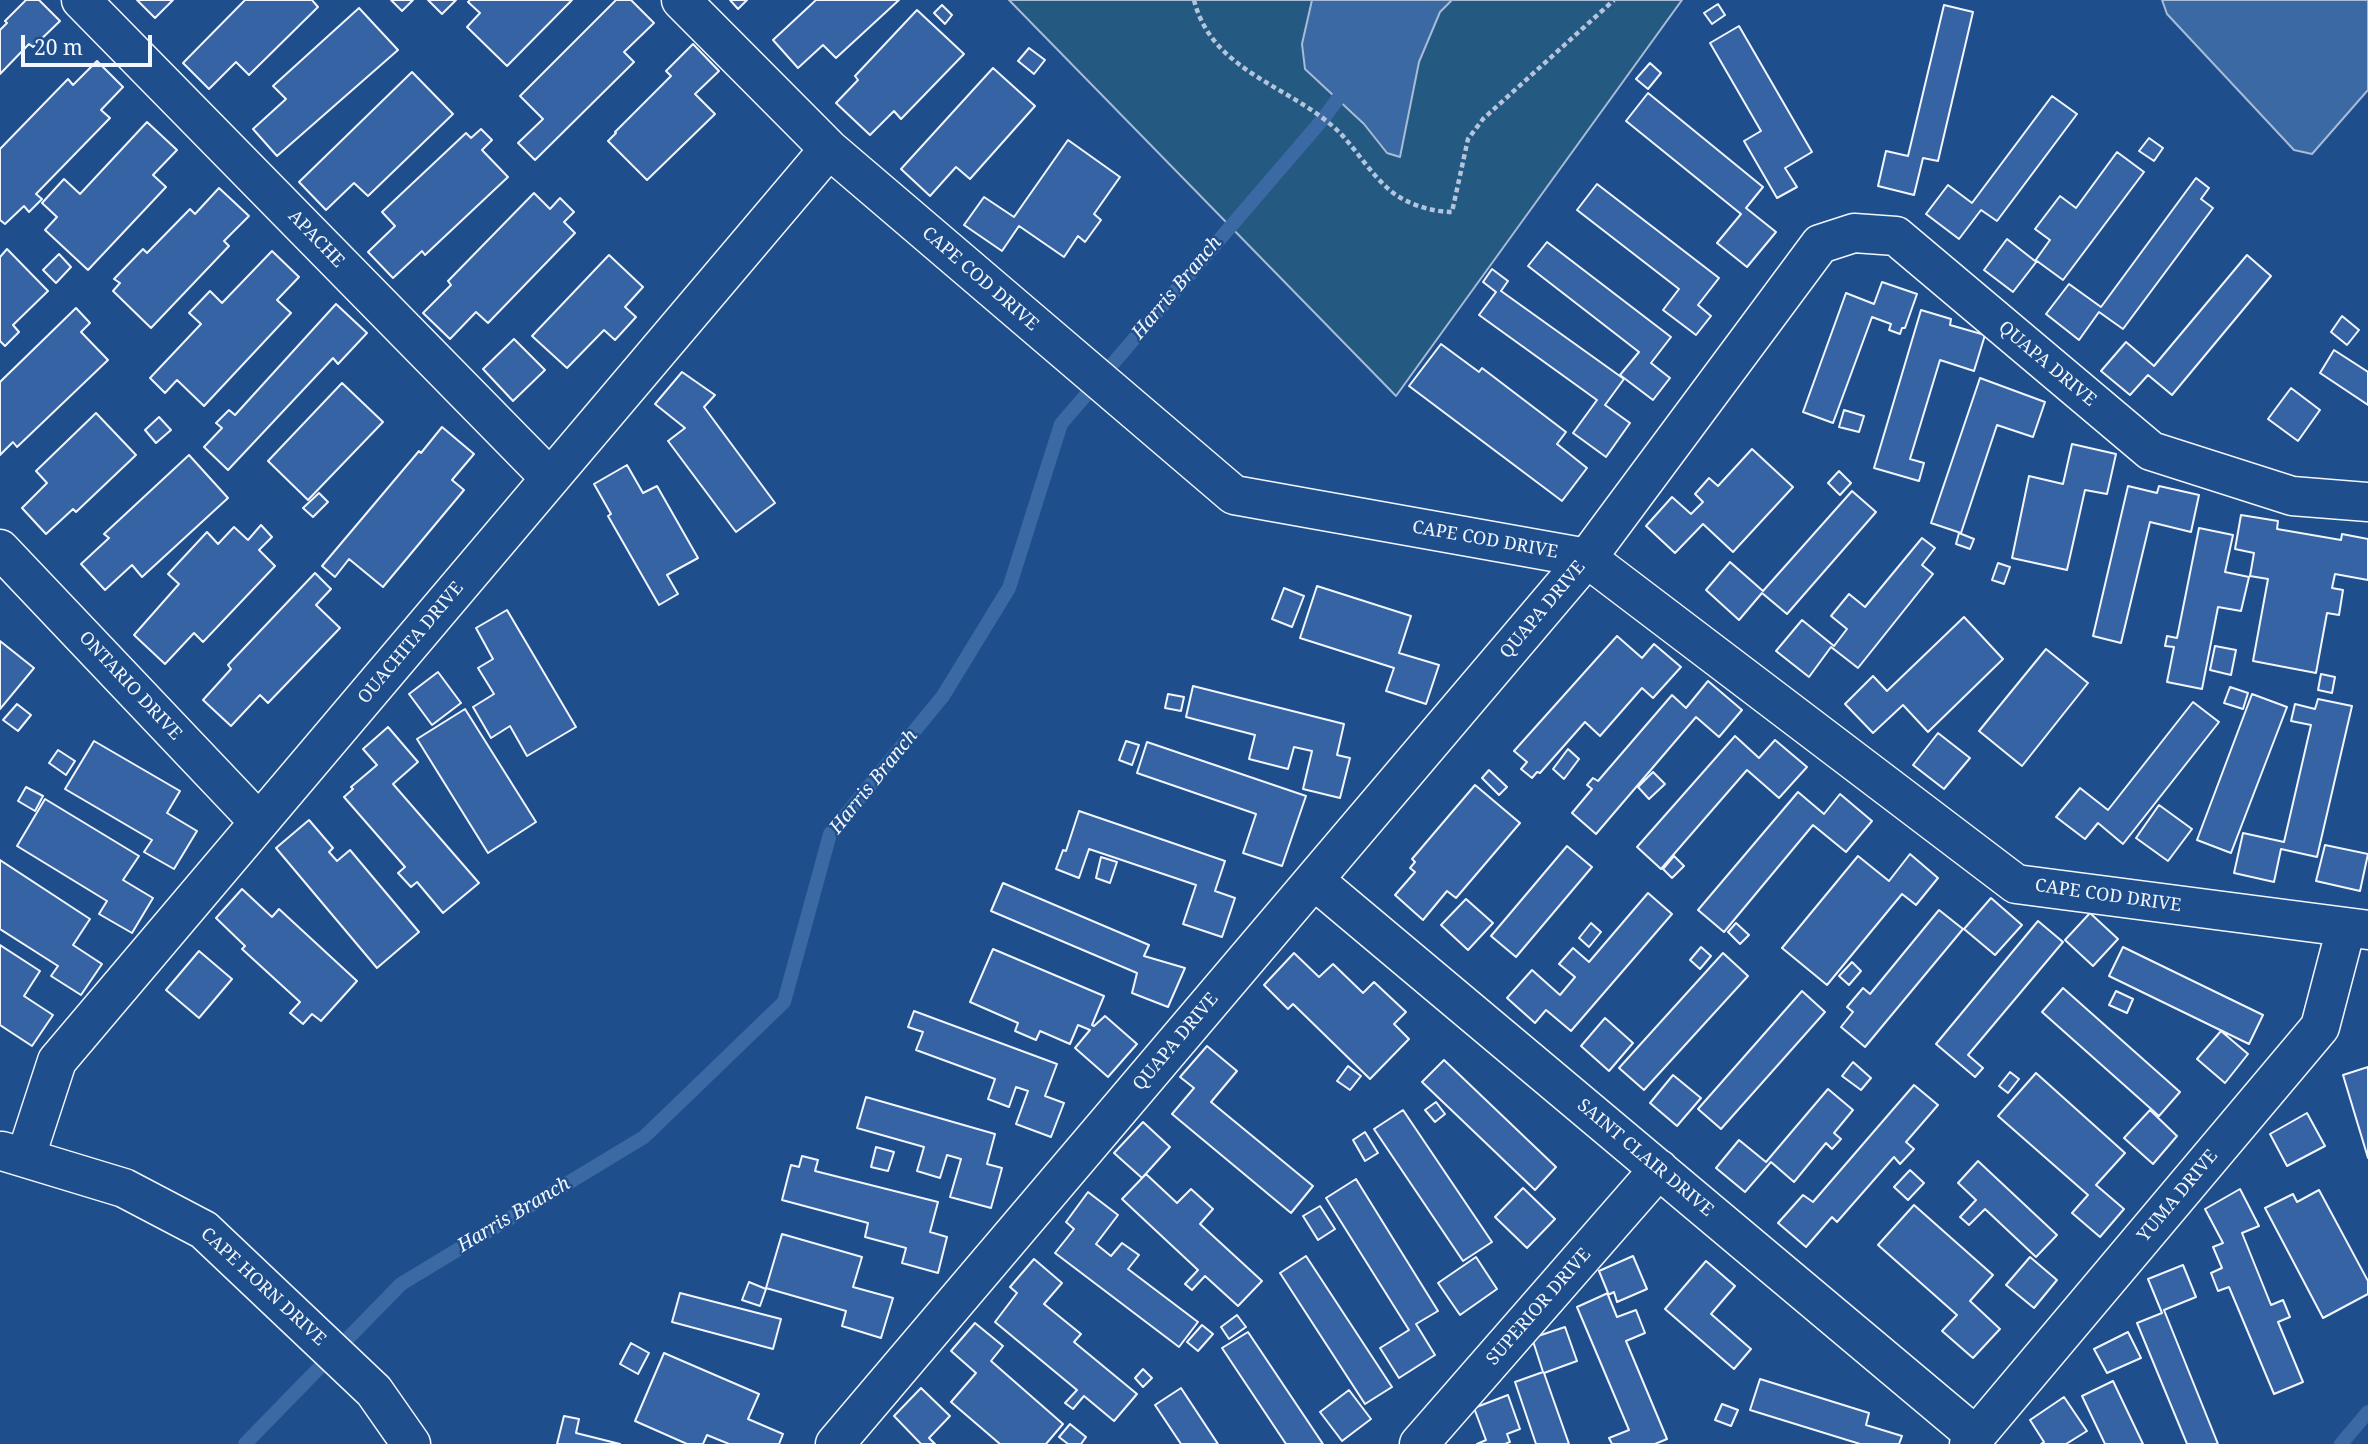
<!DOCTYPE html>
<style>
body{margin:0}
#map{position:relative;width:2368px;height:1444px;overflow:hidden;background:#1f4e8c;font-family:"Noto Serif",serif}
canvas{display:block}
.scale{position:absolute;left:21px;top:35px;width:131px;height:32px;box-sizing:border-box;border:4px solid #f2f6ff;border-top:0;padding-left:9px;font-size:21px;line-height:24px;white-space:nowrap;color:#f2f6ff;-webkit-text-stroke:5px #1f4e8c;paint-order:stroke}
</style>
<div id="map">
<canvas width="2368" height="1444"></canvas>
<div class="scale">20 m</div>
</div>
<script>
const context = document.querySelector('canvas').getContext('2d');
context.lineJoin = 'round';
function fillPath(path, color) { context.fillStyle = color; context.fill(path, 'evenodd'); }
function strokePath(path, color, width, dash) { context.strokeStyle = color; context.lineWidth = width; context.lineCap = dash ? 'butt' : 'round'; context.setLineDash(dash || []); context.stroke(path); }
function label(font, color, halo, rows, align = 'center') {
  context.font = font + ' "Noto Serif",serif'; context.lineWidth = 5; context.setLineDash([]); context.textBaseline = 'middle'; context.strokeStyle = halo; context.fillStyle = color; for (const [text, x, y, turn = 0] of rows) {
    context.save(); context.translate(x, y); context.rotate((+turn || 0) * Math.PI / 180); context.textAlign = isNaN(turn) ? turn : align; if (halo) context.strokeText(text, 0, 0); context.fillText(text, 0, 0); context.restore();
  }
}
const green = new Path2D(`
 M1009,0H1682L1396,396Z`);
fillPath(green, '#245a82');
strokePath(green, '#a8bbd7', 2);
const water = new Path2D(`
 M1312,0H1452L1440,12L1419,62L1400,157L1387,153L1364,124L1305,69L1302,44Z
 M2162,0H2368V90L2312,154L2294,150L2167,14Z`);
fillPath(water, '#3b69a3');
strokePath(water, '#a8bbd7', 2);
strokePath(new Path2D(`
 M245,1444L401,1284L644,1137L784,1002L830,834L943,696L1009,588L1061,424L1323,119L1348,85
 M2341,1444L2368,1412`), '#3b69a3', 14);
const building = new Path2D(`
 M26,0H39L60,21L33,47L29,44L0,74V30L7,23L5,21Z
 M137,0H173L155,18Z
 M245,0H312L318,7L249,75L236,62L209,89L183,63Z
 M391,0H413L402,11Z
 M428,0H456L442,14Z
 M470,0H572L507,66L467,27L480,13L468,2Z
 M616,0H631L654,23L624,52L634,62L535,160L518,143L543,119L520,96Z
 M730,0H747L738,9Z
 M816,0H899L836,58L823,45L798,68L773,40Z
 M1718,4L1725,15L1712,24L1704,13Z
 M942,5L952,15L945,24L934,13Z
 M1944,5L1973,12L1938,161L1923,158L1914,195L1878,186L1886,151L1908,156Z
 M359,8L398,50L277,156L253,129L286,99L273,86Z
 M917,10L964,54L901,119L894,111L870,135L836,103L858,80L855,76Z
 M1739,26L1812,152L1785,168L1797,187L1777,198L1744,141L1761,131L1710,43Z
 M693,44L719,71L695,94L715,114L647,180L608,141L616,133L615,132L671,76L666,71Z
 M1029,48L1045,60L1034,74L1018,61Z
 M97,61L123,87L101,110L110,118L36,194L42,199L29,212L24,206L5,224L0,220V149L68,79L73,85Z
 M1650,63L1661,73L1648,89L1636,79Z
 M993,68L1035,106L970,179L956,167L930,196L901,169Z
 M412,72L453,114L368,196L354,183L326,210L299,182Z
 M1648,93L1763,187L1746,208L1776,232L1747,267L1717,243L1741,214L1626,121Z
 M2052,96L2077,114L1997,221L1981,210L1959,239L1926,214L1948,185L1972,203Z
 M147,122L177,150L153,175L166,187L88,270L45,230L57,217L42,203L64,179L80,194Z
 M481,129L492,140L482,150L508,177L425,255L422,251L393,278L368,252L395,226L382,212L466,133L471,138Z
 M2149,138L2163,148L2154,161L2139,151Z
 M1068,140L1120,177L1094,214L1101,220L1085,242L1078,236L1064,257L1019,226L1002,251L964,225L984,197L1014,217Z
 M2117,152L2144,172L2063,280L2037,261L2013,292L1984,270L2007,239L2035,261L2050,240L2035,229L2060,196L2076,208Z
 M2196,178L2209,188L2201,199L2213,208L2123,329L2099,312L2079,340L2046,314L2069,284L2101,307Z
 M1597,184L1719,278L1698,305L1711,316L1696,335L1663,310L1679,289L1577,210Z
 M219,188L249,216L224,241L229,246L151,328L113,291L120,283L114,279L143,249L147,253L190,209L195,214Z
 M534,193L550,209L560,198L574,212L564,222L575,233L488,323L476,312L450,339L423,313L451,285L448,281Z
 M1547,242L1671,337L1651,363L1670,378L1653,400L1620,375L1639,352L1528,266Z
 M7,249L48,291L13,325L19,332L5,346L0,341V257Z
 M272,251L299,277L277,300L291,313L204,406L177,380L165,393L150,378L201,324L189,313L210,291L222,303Z
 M59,254L71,267L56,283L43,270Z
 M609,255L643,287L625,307L636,317L615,340L604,330L567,368L532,336Z
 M2247,255L2271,276L2172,395L2148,375L2130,395L2101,371L2126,342L2154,366Z
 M1492,269L1508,281L1501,291L1624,379L1605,405L1630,423L1606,457L1573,433L1597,400L1479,315L1496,292L1483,282Z
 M1882,282L1917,294L1905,328H1902L1900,334L1889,330L1891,324L1872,317L1833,423L1803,412L1846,293L1874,304Z
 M336,304L367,333L338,364L333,358L228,470L204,447L222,428L216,423L229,410L235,415Z
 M76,308L90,323L81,332L108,360L17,447L13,442L0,455V382Z
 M1921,310L1951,319L1950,325L1985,335L1974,371L1940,360L1910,459L1924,463L1919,481L1874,468Z
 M2342,316L2359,330L2347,345L2331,332Z
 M514,339L545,370L513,401L483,369Z
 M1441,344L1479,372L1482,368L1566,432L1557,444L1587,468L1562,501L1409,386Z
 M2334,350L2368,372V405L2320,373Z
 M682,372L715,395L704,407L775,503L736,532L668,441L685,428L655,404Z
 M1980,378L2045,402L2033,437L1997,425L1961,533L1931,523Z
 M342,383L383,422L308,500L268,461Z
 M2291,388L2320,410L2298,441L2268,419Z
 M1844,410L1864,416L1859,432L1839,427Z
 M96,413L136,455L76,512L73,509L46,534L22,508L47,483L36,471Z
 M159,417L171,430L156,443L145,430Z
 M442,427L474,454L452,480L464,490L383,587L349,559L335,577L322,566L419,451L421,453Z
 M2072,444L2116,454L2107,494L2085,490L2067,570L2012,558L2029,476L2063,484Z
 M1752,449L1793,487L1733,552L1703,524L1675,553L1646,526L1672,497L1691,514L1703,502L1695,494L1709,478L1718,486Z
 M189,455L228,498L142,577L132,565L105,590L81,564L109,538L104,534Z
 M627,465L643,493L657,486L698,558L667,575L678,594L659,605L608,516L611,514L594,484Z
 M1839,471L1851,483L1840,495L1828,483Z
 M2128,486L2157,493L2159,486L2199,495L2191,532L2150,522L2121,643L2093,636Z
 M1852,491L1876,512L1787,614L1762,593L1739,620L1706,590L1730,562L1763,591Z
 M319,493L328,502L313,517L303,508Z
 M2241,515L2278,521L2277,529L2341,540L2342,534L2368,539V580L2335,574L2332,588L2343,590L2339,615L2327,613L2316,673L2253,661L2268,579L2250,576L2254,553L2235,549Z
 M261,525L272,537L259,550L275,566L203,642L194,633L165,664L134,635L179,584L168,574L207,532L218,544L234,527L248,540Z
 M2199,528L2233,535L2225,572L2249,577L2241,611L2218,607L2202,689L2167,682L2174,647L2165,646L2167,636L2177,638Z
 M1959,533L1974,539L1970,549L1956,544Z
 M1922,538L1935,548L1922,565L1933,574L1858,668L1831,647L1809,677L1776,651L1802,620L1834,646L1847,629L1831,616L1849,594L1865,607Z
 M1998,563L2010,567L2004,584L1992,580Z
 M315,573L331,589L316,605L340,628L268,703L260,695L231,726L203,700L231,669L228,665Z
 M1317,586L1411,616L1399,653L1439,665L1426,704L1386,691L1394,668L1300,638Z
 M1284,588L1304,596L1292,627L1272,619Z
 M507,610L576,727L527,756L510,726L491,738L473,707L494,694L478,668L493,659L476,628Z
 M1964,617L2003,659L1928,732L1903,705L1873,733L1845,704L1873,676L1887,691Z
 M1617,636L1642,658L1654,644L1681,667L1653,698L1642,688L1600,736L1585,722L1540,773L1537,772L1532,778L1521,769L1527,762L1514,751Z
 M0,641L34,668L0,709Z
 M2215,646L2236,650L2231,675L2210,670Z
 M2046,649L2088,683L2022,766L1979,731Z
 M438,672L461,703L432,725L409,694Z
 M2321,674L2335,677L2332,693L2318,690Z
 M1708,681L1742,710L1719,737L1696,717L1596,834L1572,813L1592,789L1587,785L1593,778L1598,781L1672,695L1686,708Z
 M1193,686L1344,724L1337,755L1350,758L1340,798L1303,789L1312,751L1294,747L1288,769L1249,759L1255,735L1186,717Z
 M2230,687L2248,693L2243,709L2224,703Z
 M1168,694L1184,697L1181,711L1165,708Z
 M2252,694L2287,707L2231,853L2197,840Z
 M2318,699L2352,706L2317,857L2281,849L2274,882L2234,873L2243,833L2284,842L2311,725L2291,721L2295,704L2315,709Z
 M2193,702L2219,722L2123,844L2098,823L2085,839L2056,817L2080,788L2108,810Z
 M17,704L31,715L18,731L3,720Z
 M465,709L536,822L488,853L417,739Z
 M388,727L418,762L393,784L479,883L443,913L417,882L411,887L398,873L405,867L344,797L353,789L351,787L377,765L363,749Z
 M1938,733L1970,758L1944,789L1913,765Z
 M1735,736L1759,758L1775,740L1807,767L1779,798L1747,770L1661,869L1637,847Z
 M94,741L180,791L167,813L197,831L174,869L144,852L152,840L65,789Z
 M1126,741L1139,745L1132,765L1119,760Z
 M1147,742L1306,796L1282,866L1243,853L1256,814L1137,773Z
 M1568,749L1579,759L1564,779L1553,769Z
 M58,750L75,761L66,775L49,763Z
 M1489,770L1507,787L1499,795L1482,778Z
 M1653,772L1665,784L1649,799L1638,787Z
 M1475,785L1520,823L1456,898L1447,891L1423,920L1395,895L1415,872L1410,868L1415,862L1412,859Z
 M26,787L43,796L35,811L18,801Z
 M1798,792L1824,814L1840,794L1872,821L1846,852L1813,825L1724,932L1698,910Z
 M45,799L139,856L123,880L153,898L132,933L99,914L107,901L17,846Z
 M2159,805L2192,829L2168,861L2136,838Z
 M1079,811L1225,861L1215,891L1235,898L1222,937L1183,924L1196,885L1089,849L1079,878L1056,869L1063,850L1066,851Z
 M309,820L333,848L329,852L337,861L350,850L419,932L377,968L276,848Z
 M2325,845L2368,854L2360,891L2316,881Z
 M1567,846L1592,867L1516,957L1491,936Z
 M1910,854L1938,878L1916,905L1902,894L1827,985L1782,948L1858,856L1889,881Z
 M1674,856L1684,866L1672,878L1663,869Z
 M1101,857L1117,862L1110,883L1096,878Z
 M0,860L90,919L73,945L102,964L81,995L51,976L58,966L0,929Z
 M1003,883L1149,945L1144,956L1185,968L1168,1007L1132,993L1137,973L991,911Z
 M242,889L272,917L279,909L357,981L321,1021L312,1014L303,1024L290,1013L300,1002L242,949L245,946L216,918Z
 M1648,893L1672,914L1571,1031L1546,1010L1535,1023L1507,998L1532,970L1560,995L1575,977L1559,964L1573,948L1589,962Z
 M1991,898L2022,925L1995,955L1964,929Z
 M1466,899L1493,923L1468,950L1441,925Z
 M1939,910L1963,929L1865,1047L1841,1027L1853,1012L1847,1007L1863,988L1870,994Z
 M2090,913L2118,939L2093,966L2065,940Z
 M2038,921L2063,942L1968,1055L1983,1068L1975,1077L1936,1044Z
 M1591,923L1601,932L1589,947L1579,938Z
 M1736,923L1749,935L1740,944L1728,932Z
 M0,945L40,971L24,996L53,1015L32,1046L0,1025Z
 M1701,947L1711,956L1700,969L1690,960Z
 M2123,947L2263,1015L2249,1044L2109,976Z
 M993,949L1104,996L1092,1025L1094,1026L1105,1016L1137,1044L1108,1077L1075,1048L1090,1030L1078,1025L1070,1044L1040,1031L1036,1040L1015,1031L1018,1023L970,1002Z
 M199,951L232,979L199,1018L166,990Z
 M1294,953L1319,977L1333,964L1363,993L1374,982L1406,1012L1394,1024L1409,1039L1370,1079L1293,1004L1288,1009L1264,985Z
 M1723,953L1748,976L1644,1090L1619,1068Z
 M1852,962L1861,971L1849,985L1839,976Z
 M2063,988L2180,1092L2159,1116L2042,1012Z
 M1802,991L1825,1012L1721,1129L1698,1109Z
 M2116,991L2133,999L2127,1013L2109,1005Z
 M914,1011L1057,1064L1045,1096L1064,1103L1051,1137L1016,1124L1028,1091L1016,1087L1009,1107L988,1099L995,1079L916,1050L923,1032L908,1027Z
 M1605,1018L1633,1043L1609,1071L1581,1046Z
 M2221,1031L2248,1054L2225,1083L2197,1059Z
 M1207,1046L1237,1071L1211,1102L1313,1186L1291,1213L1172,1114L1194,1088L1180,1077Z
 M1444,1060L1556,1167L1535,1190L1422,1082Z
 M1853,1062L1871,1078L1861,1090L1842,1076Z
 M1348,1066L1361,1076L1350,1090L1337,1081Z
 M2368,1067V1158L2343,1075Z
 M2010,1072L2019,1079L2008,1093L1999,1086Z
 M2036,1073L2125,1153L2096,1185L2124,1209L2100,1237L2072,1213L2088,1195L1998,1116Z
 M1673,1075L1701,1098L1677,1126L1650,1103Z
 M1914,1085L1938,1105L1906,1142L1914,1149L1900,1164L1894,1157L1837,1222L1832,1217L1806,1247L1778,1223L1803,1195L1813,1202Z
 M1828,1089L1853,1110L1834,1133L1841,1139L1832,1149L1826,1143L1794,1182L1771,1162L1745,1192L1716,1168L1739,1140L1766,1162Z
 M866,1097L995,1134L987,1164L1002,1168L991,1208L950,1197L961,1159L947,1155L940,1178L917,1171L924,1147L857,1128Z
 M1436,1102L1445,1114L1435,1122L1425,1110Z
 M1403,1110L1492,1242L1463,1261L1374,1129Z
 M2150,1110L2177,1136L2153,1164L2124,1138Z
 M2307,1113L2325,1146L2287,1166L2270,1134Z
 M1143,1122L1170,1147L1142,1178L1114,1153Z
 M1365,1132L1378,1153L1365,1161L1353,1140Z
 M876,1147L894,1152L888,1171L871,1167Z
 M802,1156L818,1160L815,1171L938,1202L930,1232L947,1237L938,1273L902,1263L906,1248L865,1237L868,1223L782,1200L791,1165L799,1167Z
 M1978,1161L2057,1235L2036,1257L1985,1209L1969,1225L1960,1217L1976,1200L1958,1183Z
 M1910,1170L1924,1183L1908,1200L1894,1187Z
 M1146,1174L1177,1203L1191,1189L1213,1209L1200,1224L1262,1281L1238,1306L1205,1276L1192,1290L1185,1284L1198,1270L1122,1199Z
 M1356,1179L1438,1311L1416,1324L1435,1355L1399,1378L1380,1348L1409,1330L1326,1198Z
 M1523,1188L1555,1219L1527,1248L1495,1217Z
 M2240,1189L2259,1226L2242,1233L2271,1305L2283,1300L2290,1317L2278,1322L2303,1382L2274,1394L2229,1287L2218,1291L2211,1273L2222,1268L2213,1247L2223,1243L2205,1209Z
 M2319,1190L2368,1281V1294L2323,1318L2265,1208L2293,1194L2297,1202Z
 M1088,1192L1118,1215L1096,1244L1111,1256L1122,1243L1139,1255L1128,1269L1198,1322L1179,1347L1055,1253L1074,1229L1066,1222Z
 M1914,1205L1993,1275L1970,1301L2000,1329L1973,1358L1942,1331L1957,1315L1878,1245Z
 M1320,1206L1335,1229L1318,1240L1303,1216Z
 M782,1234L862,1257L853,1287L893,1298L881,1338L842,1326L846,1311L766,1288Z
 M1306,1256L1392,1387L1365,1404L1280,1273Z
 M1633,1256L1647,1289L1617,1302L1614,1292L1608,1295L1617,1317L1636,1310L1645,1333L1626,1341L1667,1439L1655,1444H1612L1609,1438L1629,1430L1577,1307L1608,1293L1599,1271Z
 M1476,1257L1497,1289L1460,1315L1438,1283Z
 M2030,1257L2057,1280L2034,1308L2006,1285Z
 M1034,1259L1062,1283L1044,1304L1081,1334L1074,1342L1137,1394L1114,1421L1084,1396L1073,1409L1065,1403L1077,1390L995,1322L1017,1293L1010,1287Z
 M1706,1261L1735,1286L1711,1314L1751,1349L1734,1369L1665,1309Z
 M2183,1265L2196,1297L2164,1310L2218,1444H2187L2137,1323L2162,1313L2148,1279Z
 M749,1282L766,1289L760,1306L742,1300Z
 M680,1293L781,1319L773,1349L672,1322Z
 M1237,1315L1246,1327L1229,1339L1221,1327Z
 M975,1323L1003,1346L991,1361L1063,1424L1046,1444H1000L951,1402L976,1373L951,1351Z
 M1202,1325L1213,1334L1198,1351L1187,1342Z
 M1565,1327L1577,1361L1544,1373L1569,1444H1536L1515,1382L1543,1372L1532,1338Z
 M1248,1332L1323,1444H1286L1222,1348Z
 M2128,1332L2141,1358L2107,1373L2094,1349Z
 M631,1343L649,1353L638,1374L620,1364Z
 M664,1353L759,1394L748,1419L783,1434L779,1444H729L707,1435L703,1444H687L635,1421Z
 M1143,1369L1152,1378L1143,1387L1135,1378Z
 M1760,1379L1869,1413L1866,1425L1902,1436L1899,1444H1860L1750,1410Z
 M2113,1381L2143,1444H2105L2082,1396Z
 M921,1388L950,1416L929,1438L935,1444H921L894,1416Z
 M1181,1388L1218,1444H1181L1155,1405Z
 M1349,1390L1371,1419L1342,1441L1320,1412Z
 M1508,1395L1520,1429L1507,1434L1510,1442L1505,1444H1477L1486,1440L1474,1408Z
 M2064,1397L2087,1431L2066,1444H2041L2044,1442L2030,1420Z
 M1722,1404L1738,1410L1731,1426L1715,1420Z
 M564,1416L579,1419L576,1433L620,1444H557Z
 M1070,1424L1086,1437L1081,1444H1068L1059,1437Z`);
fillPath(building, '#3563a3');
strokePath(building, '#f2f6ff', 2);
const street = new Path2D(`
 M81,0L550,478
 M681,0L829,149L1234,495L1587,558L2016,884L2368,930
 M0,549L259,822
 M1314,880L1976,1436
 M2,1151L124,1188L204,1230L374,1391L411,1444
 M26,1156L57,1061L829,149
 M835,1444L1587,558L1820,244L1854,233L1896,236L2151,451L2292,496L2368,502
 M1419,1444L1659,1169
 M1969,1444L2320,1027L2346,928`);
strokePath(street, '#f2f6ff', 41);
strokePath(new Path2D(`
 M1194,0C1212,72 1290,85 1338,131C1357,150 1371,175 1392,192C1407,204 1432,212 1452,212L1468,139L1483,119L1614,0`), '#b3c4dc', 4.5, [5, 3.5]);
strokePath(street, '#1f4e8c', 38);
label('18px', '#f2f6ff', '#1f4e8c', [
 ["APACHE",316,239,46],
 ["CAPE COD DRIVE",980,279,41],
 ["QUAPA DRIVE",2047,364,40],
 ["CAPE COD DRIVE",1485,540,10],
 ["QUAPA DRIVE",1543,610,-50],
 ["OUACHITA DRIVE",411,643,-50],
 ["ONTARIO DRIVE",130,686,47],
 ["CAPE COD DRIVE",2108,896,8],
 ["QUAPA DRIVE",1176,1042,-50],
 ["SAINT CLAIR DRIVE",1645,1158,40],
 ["YUMA DRIVE",2178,1196,-50],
 ["CAPE HORN DRIVE",263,1287,43],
 ["SUPERIOR DRIVE",1539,1307,-49]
]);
label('italic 19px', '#f2f6ff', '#1f4e8c', [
 ["Harris Branch",1177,288,-50],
 ["Harris Branch",874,782,-51],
 ["Harris Branch",514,1215,-31]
]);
</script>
